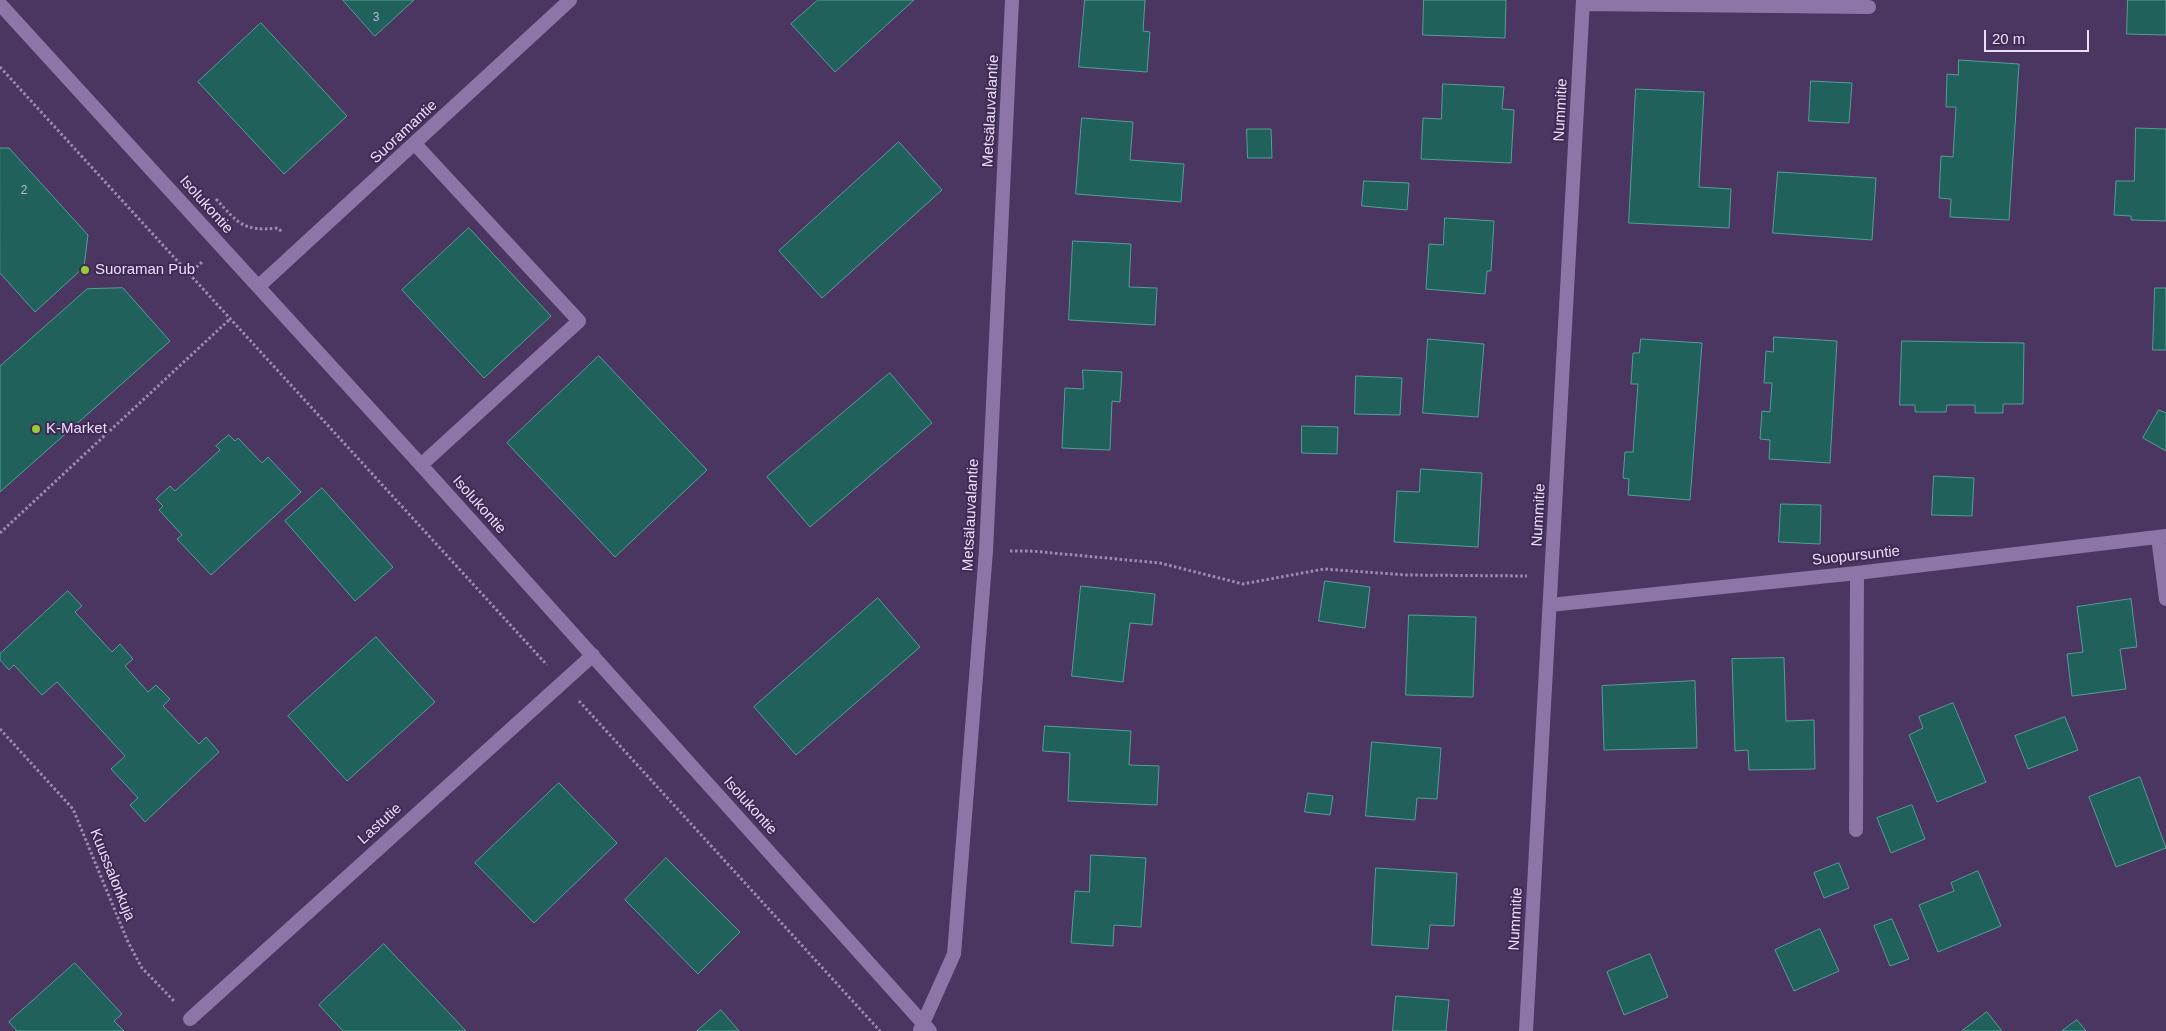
<!DOCTYPE html>
<meta charset="utf-8">
<style>
body{margin:0}
#map{position:relative;width:2166px;height:1031px;overflow:hidden;background:#4b3561;font-family:Arial,sans-serif}
canvas{display:block}
.scale{position:absolute;left:1984px;top:30px;width:105px;height:22px;box-sizing:border-box;border:2px solid #ebdef9;border-top:0;padding-left:6px;font-size:15px;line-height:18px;white-space:nowrap;color:#ebdef9;-webkit-text-stroke:4px #402a55;paint-order:stroke}
</style>
<div id="map">
<canvas width="2166" height="1031"></canvas>
<div class="scale">20 m</div>
</div>
<script>
const context = document.querySelector('canvas').getContext('2d');
context.lineJoin = 'round';
function fillPath(path, color) { context.fillStyle = color; context.fill(path, 'evenodd'); }
function strokePath(path, color, width, dash) { context.strokeStyle = color; context.lineWidth = width; context.lineCap = dash ? 'butt' : 'round'; context.setLineDash(dash || []); context.stroke(path); }
function label(font, color, halo, rows, align = 'center') {
  context.font = font + ' Arial,sans-serif'; context.lineWidth = 4; context.setLineDash([]); context.textBaseline = 'middle'; context.strokeStyle = halo; context.fillStyle = color; for (const [text, x, y, turn = 0] of rows) {
    context.save(); context.translate(x, y); context.rotate((+turn || 0) * Math.PI / 180); context.textAlign = isNaN(turn) ? turn : align; if (halo) context.strokeText(text, 0, 0); context.fillText(text, 0, 0); context.restore();
  }
}
const building = new Path2D(`
 M343,0H414L375,36Z
 M818,0H914L835,72L791,24Z
 M1085,0H1145L1143,31L1150,32L1147,72L1079,67Z
 M1424,0H1506L1505,38L1423,35Z
 M2128,0H2166V35L2127,34Z
 M261,23L347,116L284,174L198,82Z
 M1959,60L2019,64L2009,220L1950,217L1951,199L1939,198L1941,156L1953,157L1956,107H1946L1947,74L1958,75Z
 M1811,81L1852,83L1849,123L1809,121Z
 M1443,84L1504,87L1502,109L1514,110L1511,163L1421,159L1423,118L1441,119Z
 M1636,89L1704,92L1699,187L1731,189L1729,228L1629,223Z
 M1082,118L1133,122L1130,160L1184,164L1181,202L1076,194Z
 M2136,128L2166,129V221L2131,220V216L2114,215L2116,181H2134Z
 M1247,129H1271L1272,158H1248Z
 M899,142L942,190L822,298L779,251Z
 M0,148H9L88,235L84,267L35,312L0,273Z
 M1778,172L1876,178L1872,240L1773,233Z
 M1364,181L1409,183L1407,210L1362,206Z
 M1445,218L1494,221L1491,271H1487L1485,294L1426,289L1429,244L1443,245Z
 M469,228L551,316L484,378L402,290Z
 M1073,241L1131,244L1129,287L1157,288L1155,325L1069,320Z
 M123,288L170,341L0,492V366L87,289Z
 M2155,288H2166V350H2153Z
 M1774,337L1837,341L1830,463L1769,459L1770,440L1760,439L1762,411L1770,412L1772,383H1764L1766,351L1773,352Z
 M1428,339L1484,344L1478,417L1423,413Z
 M1641,339L1702,343L1690,500L1628,495L1629,479L1623,478L1625,452H1633L1638,384H1631L1633,353H1639Z
 M1902,341L2024,343L2023,404H2003V413H1975V405H1947L1946,412H1915V405H1900Z
 M599,356L707,470L615,557L507,443Z
 M1083,370L1122,372L1120,402L1112,401L1110,450L1062,448L1065,388L1083,389Z
 M890,373L932,423L810,527L767,477Z
 M1356,376L1402,378L1400,415L1355,414Z
 M2159,410L2166,413V451L2143,438Z
 M1302,426L1338,427L1337,454L1302,453Z
 M229,435L235,441L238,438L262,463L268,457L301,492L211,575L177,539L182,535L159,510L163,506L156,499L170,486L175,491L220,450L216,446Z
 M1421,469L1482,473L1478,547L1394,542L1397,491L1419,492Z
 M1934,476L1974,478L1972,516L1932,515Z
 M322,488L393,567L355,601L285,521Z
 M1781,504L1821,505L1820,544L1779,542Z
 M1325,581L1370,587L1365,628L1319,621Z
 M1081,586L1155,594L1152,625L1130,623L1123,682L1072,676Z
 M68,591L82,606L75,612L112,652L120,644L133,659L125,666L148,692L156,685L170,699L163,706L199,744L206,737L219,752L145,822L130,805L138,798L111,769L125,756L57,682L42,695L14,665L9,670L0,660V654Z
 M878,598L920,647L796,755L754,707Z
 M2131,599L2137,647L2120,649L2126,689L2072,696L2067,654L2083,652L2077,607Z
 M1409,615L1476,617L1473,697L1406,695Z
 M376,637L435,702L347,781L288,716Z
 M1784,658L1786,721L1814,720L1815,769L1749,770L1748,750L1735,751L1732,659Z
 M1695,681L1697,748L1604,750L1602,686Z
 M1953,703L1986,782L1937,802L1909,735L1923,728L1919,717Z
 M2065,717L2078,750L2028,769L2015,736Z
 M1045,726L1131,731L1129,765L1159,766L1157,805L1068,801L1070,753L1043,751Z
 M1372,742L1441,748L1437,799L1417,798L1415,820L1366,816Z
 M2140,777L2166,848L2116,867L2089,797Z
 M559,783L617,843L534,923L475,863Z
 M1308,793L1333,796L1330,815L1305,812Z
 M1912,805L1925,839L1891,853L1877,818Z
 M1091,855L1146,858L1141,927L1114,925L1113,946L1071,943L1075,891L1089,892Z
 M666,858L740,932L698,974L625,900Z
 M1839,863L1849,888L1824,898L1814,873Z
 M1376,868L1457,873L1454,926L1430,925L1428,949L1372,945Z
 M1978,871L2001,926L1938,952L1919,905L1954,891L1951,883Z
 M1892,919L1909,959L1890,966L1874,926Z
 M1820,929L1839,971L1794,991L1775,950Z
 M384,944L466,1031H343L319,1005Z
 M1650,954L1668,997L1624,1015L1607,972Z
 M75,963L122,1014L114,1021L124,1031H17L9,1022Z
 M1396,996L1449,1000L1446,1031H1393Z
 M721,1010L739,1031H697Z
 M1987,1012L2002,1031H1962Z
 M2077,1020L2086,1031H2062Z`);
fillPath(building, '#20625b');
strokePath(building, '#539e96', 1);
strokePath(new Path2D(`
 M0,67L547,665
 M216,199C238,223 243,232 278,228L282,232
 M189,274L202,262
 M0,533L230,319
 M1010,551H1031L1160,563L1243,584L1324,569L1407,575L1527,576
 M579,701L880,1031
 M0,729L73,809L128,942L142,968L174,1001`), '#9d8caf', 3, [2.5, 2.5]);
strokePath(new Path2D(`
 M415,144L579,321L421,465
 M1856,830L1857,573`), '#8d76a7', 14);
strokePath(new Path2D(`
 M0,4L421,465L930,1031
 M1583,4L1869,7
 M259,286L570,0
 M2158,537L2166,599
 M1550,605L1857,573L2166,536
 M190,1019L593,655
 M920,1030L954,954L986,551L1012,0
 M1526,1031L1583,0`), '#8d76a7', 14);
for (const [x, y, r, color] of [
 [85,270,5,"#9bcb33"],
 [36,429,5,"#9bcb33"]
]) { const dot = new Path2D(); dot.arc(x, y, r, 0, 2 * Math.PI); context.fillStyle = color; context.fill(dot); strokePath(dot, '#402a55', 2); }
label('12px', '#b8bfd2', null, [
 ["3",376,18],
 ["2",24,191]
]);
label('15px', '#ebdef9', '#402a55', [
 ["Nummitie",1561,110,-87],
 ["Metsälauvalantie",991,111,-87],
 ["Suoramantie",404,132,-43],
 ["Isolukontie",206,205,48],
 ["Isolukontie",479,505,48],
 ["Metsälauvalantie",971,515,-87],
 ["Nummitie",1539,515,-87],
 ["Suopursuntie",1856,556,-6],
 ["Isolukontie",750,806,48],
 ["Lastutie",380,824,-42],
 ["Kuussalonkuja",112,875,68],
 ["Nummitie",1516,919,-87]
]);
label('15px', '#ebdef9', '#402a55', [
 ["Suoraman Pub",95,270],
 ["K-Market",46,429]
], 'left');
</script>
